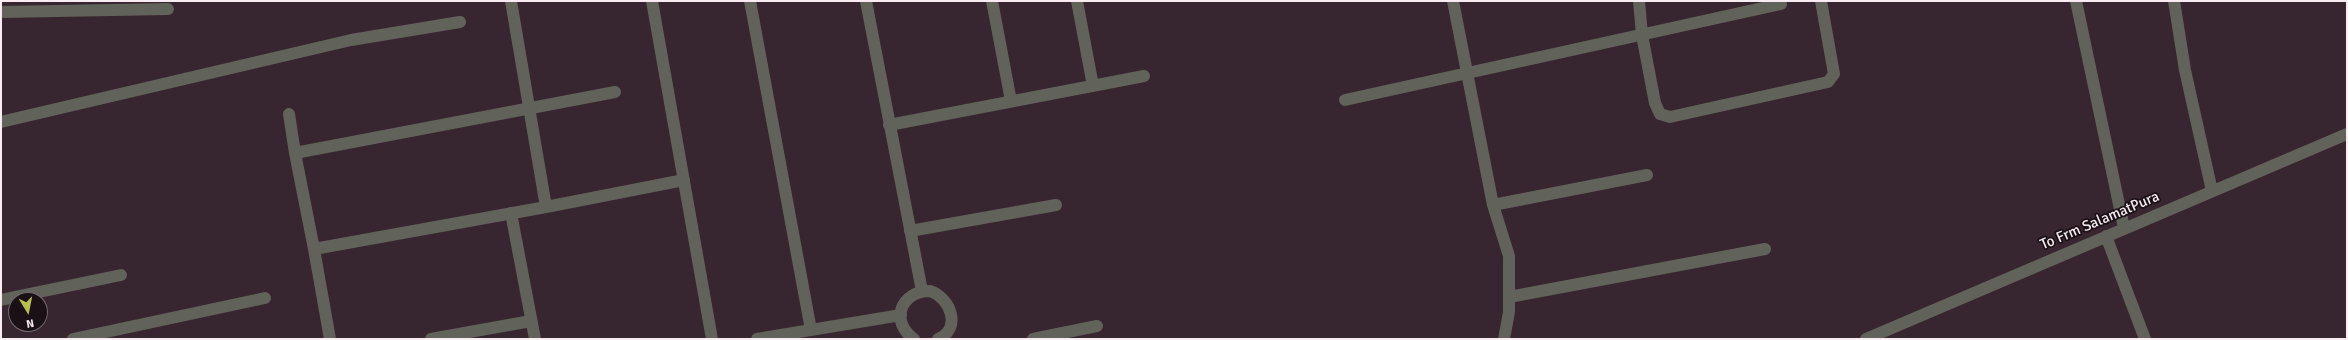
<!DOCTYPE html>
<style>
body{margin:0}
#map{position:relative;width:2348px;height:340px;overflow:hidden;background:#37252f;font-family:Signika,sans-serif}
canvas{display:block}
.frame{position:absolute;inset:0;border:2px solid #f9ecf3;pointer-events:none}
.north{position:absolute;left:8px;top:292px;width:40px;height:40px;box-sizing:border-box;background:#191116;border:1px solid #73696e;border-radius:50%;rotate:170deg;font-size:11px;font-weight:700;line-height:16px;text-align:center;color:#f9ecf3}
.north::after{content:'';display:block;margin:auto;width:14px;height:18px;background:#b5c249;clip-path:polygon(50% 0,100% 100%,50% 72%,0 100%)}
</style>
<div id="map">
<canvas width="2348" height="340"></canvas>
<div class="frame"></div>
<div class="north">N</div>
</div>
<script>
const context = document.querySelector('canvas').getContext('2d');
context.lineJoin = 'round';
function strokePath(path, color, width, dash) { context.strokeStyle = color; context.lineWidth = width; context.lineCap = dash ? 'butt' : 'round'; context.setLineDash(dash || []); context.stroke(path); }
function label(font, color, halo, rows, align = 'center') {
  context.font = font + ' Signika,sans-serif'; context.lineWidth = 3.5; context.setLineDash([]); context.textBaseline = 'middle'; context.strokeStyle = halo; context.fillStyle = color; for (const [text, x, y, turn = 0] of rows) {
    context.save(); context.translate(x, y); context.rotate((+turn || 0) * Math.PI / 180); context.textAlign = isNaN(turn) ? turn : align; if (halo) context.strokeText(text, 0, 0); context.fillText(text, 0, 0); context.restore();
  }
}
strokePath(new Path2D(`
 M652,1L712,339
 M750,1L811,330
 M866,1L922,291
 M992,1L1011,101
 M1077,1L1093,86
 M1453,1L1493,205L1509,256V312L1504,339
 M1639,1L1642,35L1655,103L1660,114L1670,117L1828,82L1834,74L1821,1
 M2076,1L2124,228
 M2174,1L2185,70L2212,191
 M1,12L168,9
 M1345,100L1781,4
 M289,114L295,153L615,92
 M1,122L351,40L460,22
 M889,125L1144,76
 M295,153L314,249
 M1493,205L1647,175
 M546,207L684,180
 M511,213L535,339
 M910,231L1056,205
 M2106,236L2145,339
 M1509,297L1765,249
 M1,300L121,275
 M73,339L265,298
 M330,339L314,249L546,207L511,1
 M431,339L531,321
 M757,339L901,315
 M914,339C889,321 901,291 930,291C951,298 962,329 938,339
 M1033,339L1097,326
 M1866,339L2347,134`), '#616259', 12);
label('15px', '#f9ecf3', '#191116', [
 ["To Frm SalamatPura",2100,221,-23]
]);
</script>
